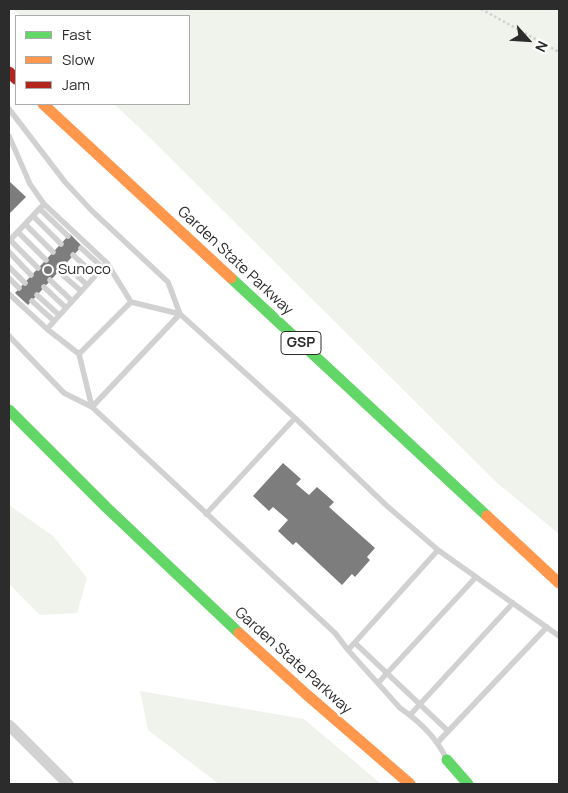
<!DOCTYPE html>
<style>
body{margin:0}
#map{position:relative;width:568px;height:793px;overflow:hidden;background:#fff;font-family:Manrope,sans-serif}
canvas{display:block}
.frame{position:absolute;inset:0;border:10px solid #2c2c2c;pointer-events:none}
.legend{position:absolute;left:15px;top:15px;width:175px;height:90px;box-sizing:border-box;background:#fff;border:1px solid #ababab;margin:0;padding:6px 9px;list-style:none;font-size:15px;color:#2c2c2c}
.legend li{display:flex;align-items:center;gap:10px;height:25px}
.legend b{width:25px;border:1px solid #ababab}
.north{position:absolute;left:503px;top:15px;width:50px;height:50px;-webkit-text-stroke:4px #fff;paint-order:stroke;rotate:116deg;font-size:14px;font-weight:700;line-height:20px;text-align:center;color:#2c2c2c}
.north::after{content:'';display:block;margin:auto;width:18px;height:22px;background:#2c2c2c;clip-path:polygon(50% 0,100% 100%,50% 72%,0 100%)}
</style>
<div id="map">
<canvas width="568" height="793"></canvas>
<div class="frame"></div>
<ul class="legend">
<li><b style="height:6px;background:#63d668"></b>Fast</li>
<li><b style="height:6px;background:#ff974d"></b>Slow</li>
<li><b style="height:6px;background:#b3261e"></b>Jam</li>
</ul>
<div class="north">N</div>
</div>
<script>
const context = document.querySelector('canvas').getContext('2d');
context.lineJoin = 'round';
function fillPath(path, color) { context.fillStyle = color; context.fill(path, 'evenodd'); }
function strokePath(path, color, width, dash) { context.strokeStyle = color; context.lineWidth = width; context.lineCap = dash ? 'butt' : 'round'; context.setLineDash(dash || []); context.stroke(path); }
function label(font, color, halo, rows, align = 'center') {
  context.font = font + ' Manrope,sans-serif'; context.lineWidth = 5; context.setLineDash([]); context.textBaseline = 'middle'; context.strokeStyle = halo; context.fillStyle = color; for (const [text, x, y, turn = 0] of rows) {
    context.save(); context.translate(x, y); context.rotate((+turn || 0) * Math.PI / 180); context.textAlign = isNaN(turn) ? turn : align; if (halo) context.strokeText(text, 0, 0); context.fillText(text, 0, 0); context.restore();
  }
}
fillPath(new Path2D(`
 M12,9H559V534L495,481L146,134L114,104H189V16H20Z
 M9,505L53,536L87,578L77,613L40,615L9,584Z
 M140,691L304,719L381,784H219L148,730Z`), '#f0f3eb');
fillPath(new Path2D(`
 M9,181L26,197L9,214Z
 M70,234L82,246L28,305L15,293Z
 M283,463L301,479L296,484L309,495L317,487L334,502L329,507L375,548L367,557L370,560L355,577L352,574L342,585L296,542L293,545L278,531L288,520L273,507L269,511L253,496Z`), '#7d7d7d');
strokePath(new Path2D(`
 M481,9L559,52`), '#d1d1d1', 2.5, [2.5, 2.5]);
strokePath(new Path2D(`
 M9,109L65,182L92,211L168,282L180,314L295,418L387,506L438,550L559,636
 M9,136L30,184L44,204L107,263L131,302L180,314L92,407
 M40,209L68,236
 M33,216L61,244
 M25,224L53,252
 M18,232L46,260
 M10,240L38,268
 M9,241L44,204
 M81,248L102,267
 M9,252L31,275
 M73,255L95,275
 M65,264L87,285
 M9,267L25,283
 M59,272L81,291
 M9,278L19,288
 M50,280L72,301
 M44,287L66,308
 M9,294L47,329L79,354L92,407
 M37,295L59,315
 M32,301L54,321
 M47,329L107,263
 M9,336L64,393L92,407L335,633L348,650L400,708C419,721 436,737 446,758
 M79,354L131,302
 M206,514L295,418
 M355,643L448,731
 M348,650L438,550
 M378,683L476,577
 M410,715L513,603
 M438,742L547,627`), '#d1d1d1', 5.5);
strokePath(new Path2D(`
 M9,725L68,784`), '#d1d1d1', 11);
strokePath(new Path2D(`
 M231,278L487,516
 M9,410L106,507L239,633
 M447,760L468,784`), '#63d668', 11);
strokePath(new Path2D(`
 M43,104L231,278
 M487,516L559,583
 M239,633L306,694L410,784`), '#ff974d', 11);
strokePath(new Path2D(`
 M9,72L16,79`), '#b3261e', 11);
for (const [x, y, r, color] of [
 [48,270,5,"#767676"]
]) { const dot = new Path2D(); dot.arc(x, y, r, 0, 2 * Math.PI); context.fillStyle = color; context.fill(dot); strokePath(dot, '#fff', 2); }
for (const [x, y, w] of [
 [301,343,40]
]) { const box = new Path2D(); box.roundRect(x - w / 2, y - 11.5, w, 23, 4); context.fillStyle = '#fff'; context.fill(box); strokePath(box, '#2c2c2c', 1); }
label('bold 14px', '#2c2c2c', null, [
 ["GSP",301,343]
]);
label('15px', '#2c2c2c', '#fff', [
 ["Garden State Parkway",235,261,43],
 ["Garden State Parkway",293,661,42]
]);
label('15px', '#2c2c2c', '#fff', [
 ["Sunoco",58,270]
], 'left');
</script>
